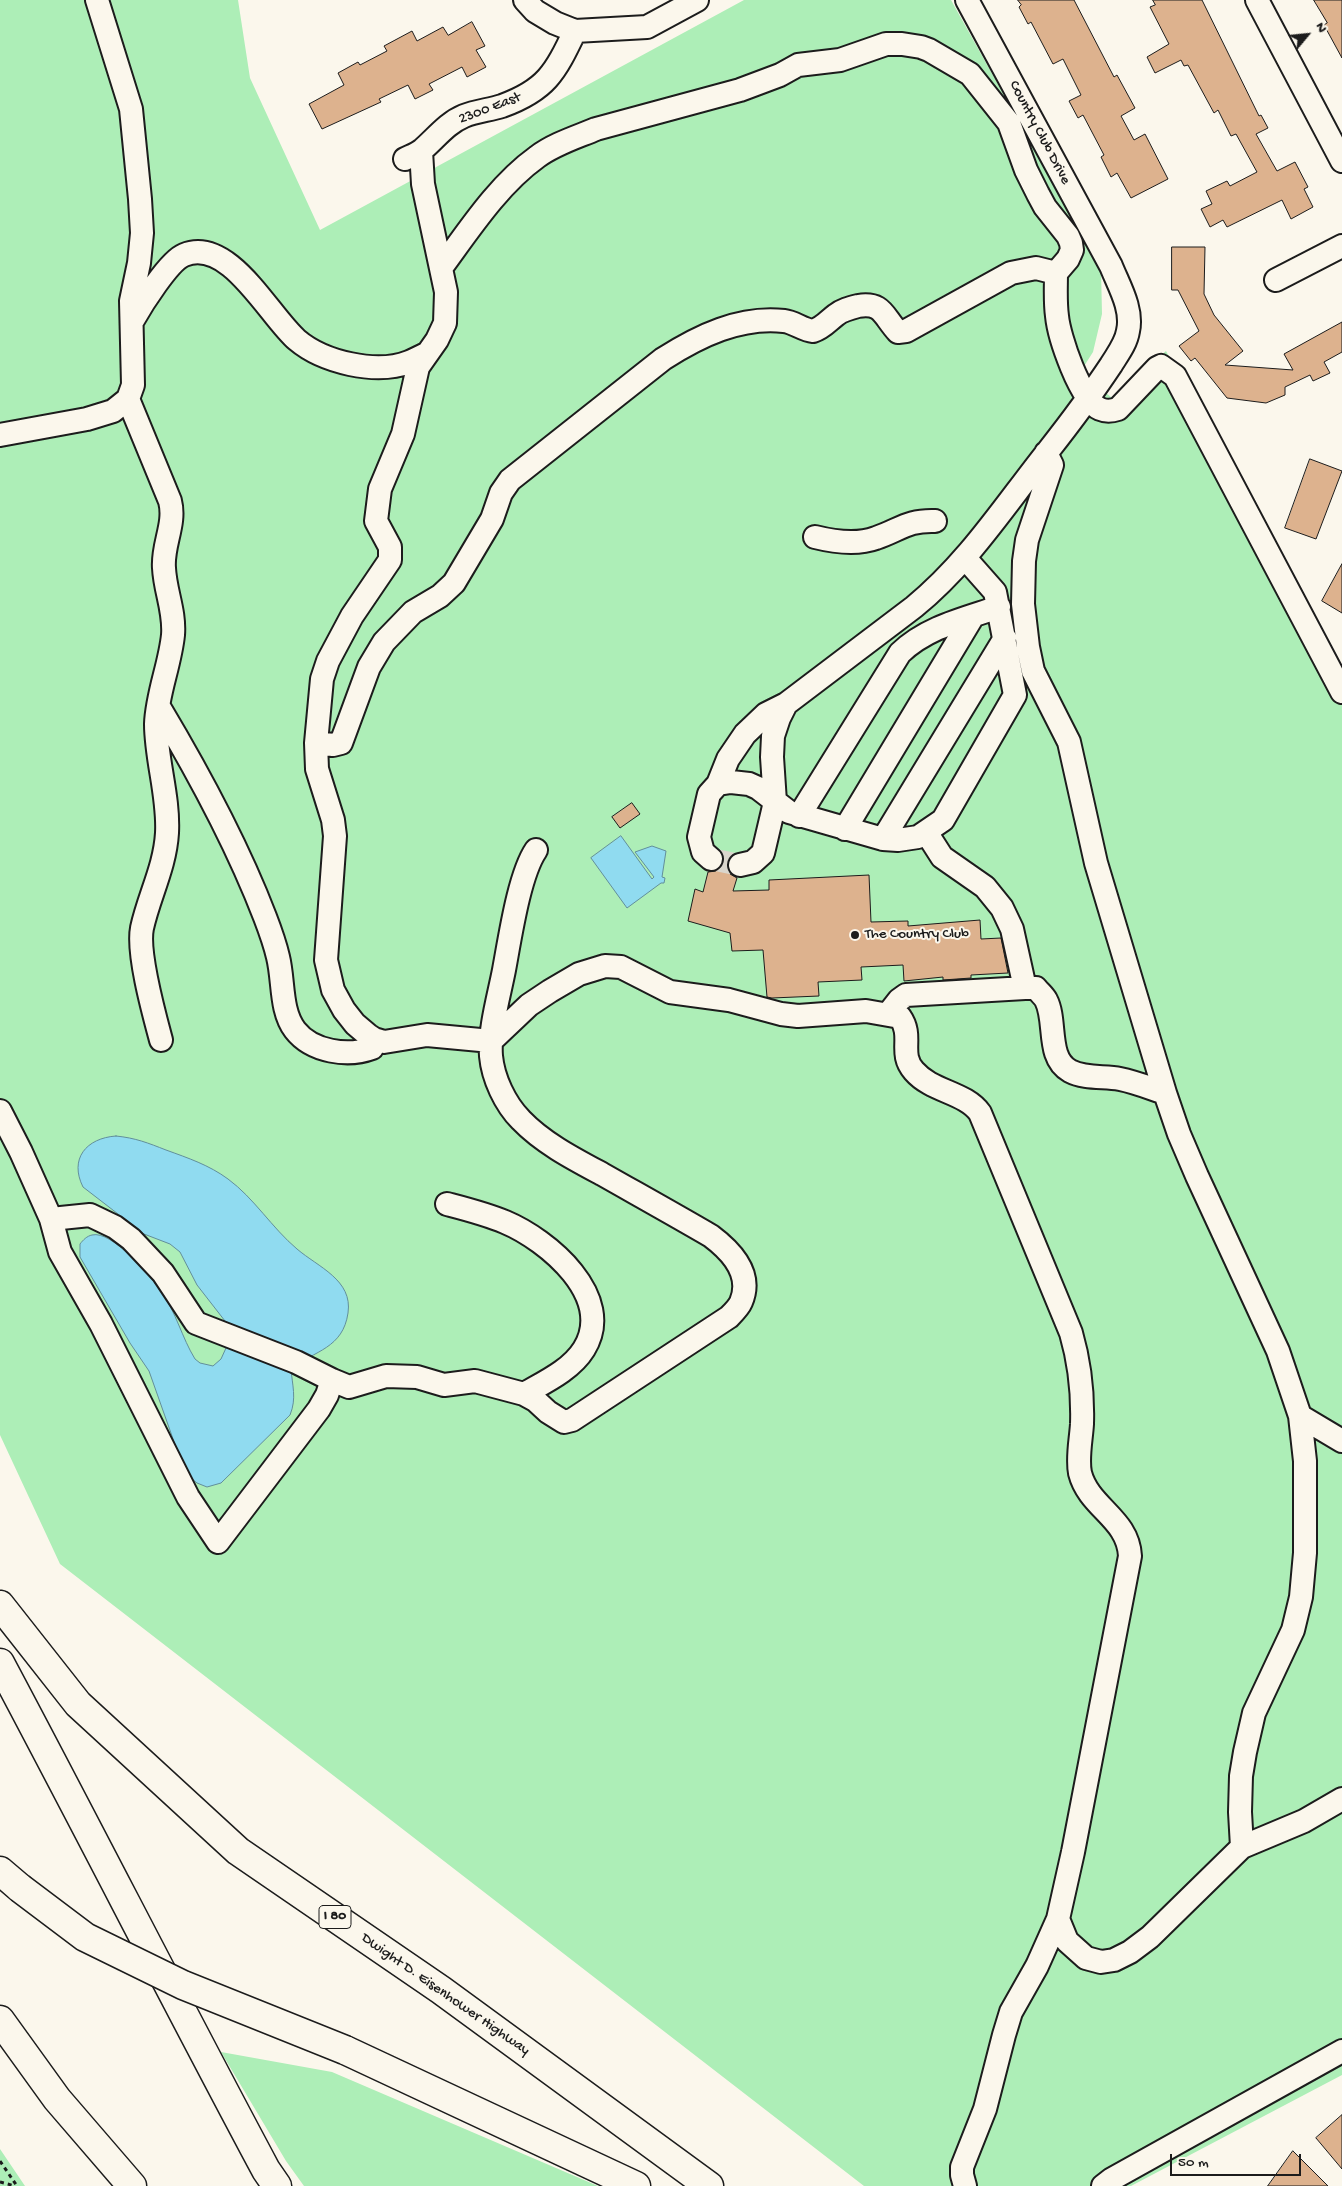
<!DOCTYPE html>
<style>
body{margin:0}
#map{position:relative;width:1342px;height:2186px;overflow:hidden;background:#fbf7ec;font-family:"Gochi Hand",sans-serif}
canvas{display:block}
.north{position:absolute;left:1282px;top:10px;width:50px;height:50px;-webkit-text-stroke:4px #fbf7ec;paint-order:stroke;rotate:62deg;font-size:14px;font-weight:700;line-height:20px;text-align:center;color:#1c1c1c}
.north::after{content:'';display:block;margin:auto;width:18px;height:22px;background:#1c1c1c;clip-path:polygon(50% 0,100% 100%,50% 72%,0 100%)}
.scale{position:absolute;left:1170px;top:2154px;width:131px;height:22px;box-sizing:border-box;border:2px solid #1c1c1c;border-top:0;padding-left:6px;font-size:15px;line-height:18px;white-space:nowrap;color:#1c1c1c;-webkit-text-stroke:4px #fbf7ec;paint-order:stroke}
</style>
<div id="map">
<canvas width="1342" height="2186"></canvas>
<div class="north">N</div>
<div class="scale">50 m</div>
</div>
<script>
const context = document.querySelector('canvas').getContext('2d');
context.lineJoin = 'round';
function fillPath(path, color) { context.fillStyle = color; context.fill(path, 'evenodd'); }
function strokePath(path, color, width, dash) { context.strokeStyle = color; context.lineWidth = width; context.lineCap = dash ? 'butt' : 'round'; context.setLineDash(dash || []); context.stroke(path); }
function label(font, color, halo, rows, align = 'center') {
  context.font = font + ' "Gochi Hand",sans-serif'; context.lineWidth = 4; context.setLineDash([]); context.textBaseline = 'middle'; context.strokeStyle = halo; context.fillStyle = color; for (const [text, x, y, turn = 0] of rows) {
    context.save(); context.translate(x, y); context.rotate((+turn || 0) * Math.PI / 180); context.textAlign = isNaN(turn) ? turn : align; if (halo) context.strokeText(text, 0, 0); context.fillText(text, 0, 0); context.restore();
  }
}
fillPath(new Path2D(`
 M0,0H238L250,78L320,230L744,0H951L1101,269L1102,314L1093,352L1081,371L1112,398L1166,351L1342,683V2075L1131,2186H864L60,1564L0,1435Z
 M221,2052L332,2072L598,2186H304L286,2161Z
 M0,2149L25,2186H0Z`), '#adeeb7');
const water = new Path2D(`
 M621,836L652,879L654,877L635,852L652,846L666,851L662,877L665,878L664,883H661L627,908L591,858Z
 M116,1136C136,1138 148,1143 166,1150C188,1158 209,1165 228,1179C254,1198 272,1228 297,1249C318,1267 353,1280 348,1313C343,1348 315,1351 291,1368C292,1385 297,1398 290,1415L221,1483L207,1487L197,1483L192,1479L178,1453L149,1371L130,1343L80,1257V1244C83,1240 87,1236 92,1235C112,1230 150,1276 161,1291C176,1312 182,1338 195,1359L200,1363L213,1366L221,1359L226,1348L225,1321L197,1285L180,1252L170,1244L144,1234L83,1187C69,1159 86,1138 116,1136Z`);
fillPath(water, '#90dbf0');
strokePath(water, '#628f9b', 1);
const building = new Path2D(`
 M1018,0H1074L1114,77L1117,75L1135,108L1121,116L1134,140L1145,134L1168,179L1131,198L1117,173L1111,177L1101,157L1104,155L1083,115L1078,118L1069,101L1081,95L1063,59L1053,64L1031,22L1028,24L1019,7L1021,5Z
 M1153,0H1202L1259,116L1261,115L1268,128L1256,134L1277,171L1295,162L1308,187L1304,189L1313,207L1291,219L1282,200L1227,227L1223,220L1210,227L1201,209L1212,204L1206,191L1227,181L1230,186L1257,172L1236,134L1231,136L1218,110L1214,113L1188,65L1184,66L1181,60L1155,73L1147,57L1169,44L1150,7L1155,5Z
 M1314,0H1342V58L1324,25L1327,23Z
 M472,22L485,46L476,50L486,67L467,77L462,67L429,84L433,90L415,99L408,85L379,99L381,102L322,129L309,104L344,85L338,73L358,62L360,65L387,51L384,46L412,31L417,41L443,27L448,35Z
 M1172,247H1205L1204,294L1214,315L1243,351L1225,365L1293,370L1284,354L1342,322V352L1324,362L1330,373L1313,381L1310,375L1285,387V395L1266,403L1227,398L1195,358L1191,361L1179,346L1199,331L1178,290H1172Z
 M1310,459L1342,471L1316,539L1285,528Z
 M1342,564V613L1322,601Z
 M632,803L640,814L620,828L612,817Z
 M721,851L734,854L728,861L727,867L730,874L737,878L733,891L769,890V880L869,875L871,922L908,921V926L980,920L981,939L1001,938L1008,973L971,975V978L943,980V977L904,981L903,965L861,967L862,980L818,982L819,996L772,998L767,997L763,950L732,951L730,933L688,921L695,889L703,892L708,872L716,871L724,862Z
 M1342,2115V2169L1316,2138Z
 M1293,2151L1328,2186H1268Z`);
fillPath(building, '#ddb28e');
strokePath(building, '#1c1c1c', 1);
strokePath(new Path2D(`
 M711,859L740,865`), '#dad6cd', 22, [22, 11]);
const minor = new Path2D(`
 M97,0L131,109L140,199L142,233L139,263L131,301L133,385L128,399L170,501C176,524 162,545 164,568C165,591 175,611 173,635C170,665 157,694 156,724C156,760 169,796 167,833C165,867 149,896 142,928C137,953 154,1014 161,1040
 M525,0L535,11L555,23L575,31L647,27L697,0
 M1257,0L1342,161
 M421,151L423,184L446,292L445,323L437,340L418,367L403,434L380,489L376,521L390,547V560L352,616L328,661L322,679L316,743L317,769L333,820L335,836L326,960L333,990L344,1010L355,1024L368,1035L374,1039L384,1042L427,1035L491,1041L529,1005L550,991L579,974L605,966L621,967L670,992L729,1000L781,1014L798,1016L866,1011L900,1017C914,1037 898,1053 914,1071C932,1092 965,1092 980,1113L1071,1333C1080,1364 1083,1392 1082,1424C1081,1440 1077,1458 1080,1473C1089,1508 1128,1518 1130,1556L1073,1852L1058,1919L1037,1966L1011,2012L1004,2035L985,2109L962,2167V2175L965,2186
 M405,159C411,156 417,154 422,150C436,138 447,123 464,116C476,111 490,110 502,106C546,90 555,73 575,31
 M441,268C469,230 498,185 537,157C554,144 577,137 596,129L740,90L780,75L798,65L840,60L886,44H902L921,47L929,50L970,74L1009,123L1026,170L1038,194L1045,207L1068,236L1071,243L1072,250L1068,259L1056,273C1056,287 1055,302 1057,316C1059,337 1080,400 1100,409C1107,412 1112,411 1118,409L1157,368L1161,366L1175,376L1342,692
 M1276,280L1342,246
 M133,320C142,304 169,261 184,255C229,236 269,316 297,340C323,362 376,375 409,362C414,360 420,357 426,354
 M0,435L87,419L113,411L128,399
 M1046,453L1052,465L1027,540L1024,561L1023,604L1028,647L1033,671L1069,742L1096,863L1165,1093
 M815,537C835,542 857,545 876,538C900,530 907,520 935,521
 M159,707C199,774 237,844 265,917C270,930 275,944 278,957C284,981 280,1010 295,1030C312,1052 348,1057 372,1048L374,1039
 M316,743L333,745L341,743L369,667L384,642L413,612L440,596L454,583L492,519L501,493L510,480L663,359C699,336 740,316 784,321C794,322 803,330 813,331C823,328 828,321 836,315C842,310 850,308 858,306C883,302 883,316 898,332L906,331L1011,273L1036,268L1056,273
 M718,784L731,782L749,784L758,788L789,812L883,839L898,840L918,837L943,820L1015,695L995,592L965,558
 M799,816L900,653C927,627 964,619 999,607
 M845,829L973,616
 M883,839L1005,638
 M711,859L703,852L699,837L709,794L718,784L728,759L745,734L766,714L786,704
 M740,865L753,862L763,853L775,802L772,757L773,736L779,718L786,704L914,607C968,563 1005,505 1048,451C1070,423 1091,395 1111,365C1117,355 1126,344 1128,331C1133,309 1119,286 1111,266L967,0
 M1025,988H1036C1039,992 1044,996 1046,1000C1057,1021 1046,1058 1070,1071C1085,1079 1104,1076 1120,1079C1135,1082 1150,1088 1165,1093L1179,1134L1197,1176L1278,1351L1300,1416L1305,1461V1553L1301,1597L1293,1630L1254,1713L1245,1752L1241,1776L1240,1812L1242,1847
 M888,1014L899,1000L906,995L1025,988L1012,929L1002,908L985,887L942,857L926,832
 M0,1111L21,1152L51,1219L90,1215L115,1227L131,1239L163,1273L196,1323L296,1362L332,1380
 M447,1204C466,1209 486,1214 505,1222C548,1240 616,1297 584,1349C571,1370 545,1382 524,1394
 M51,1219L60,1252L101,1324L188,1497L218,1542L319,1409L327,1395L332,1380L349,1387L386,1376L417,1377L444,1385L475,1381L524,1394L535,1400L548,1412L564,1422L572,1420L729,1317C733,1313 739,1307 741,1302C753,1274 731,1251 711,1236C675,1215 639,1195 602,1174C574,1159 543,1143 521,1120C505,1104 493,1078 491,1056C489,1030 499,996 504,970C510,938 519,875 536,850
 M1300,1416L1342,1441
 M1058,1919L1067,1941L1086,1958L1101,1962L1114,1960L1130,1952L1150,1937L1242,1847L1304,1821L1342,1799
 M1103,2186L1112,2179L1342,2051`);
const highway = new Path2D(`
 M0,1605L78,1704L238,1851L441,1990L709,2186
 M0,1663C90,1832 176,2002 266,2170L277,2186
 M0,1871L20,1888
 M0,2020L57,2099L132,2186
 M345,2050L636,2186`);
strokePath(minor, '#1c1c1c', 26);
strokePath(highway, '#1c1c1c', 31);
strokePath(new Path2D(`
 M0,2161L17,2186
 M0,2182L15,2186`), '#1c1c1c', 3, [4, 4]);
strokePath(minor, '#fbf7ec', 22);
strokePath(highway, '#fbf7ec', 28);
const highwayBridge = new Path2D(`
 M20,1888L85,1937L183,1985L345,2050`);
strokePath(highwayBridge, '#1c1c1c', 31, []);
strokePath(highwayBridge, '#fbf7ec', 28);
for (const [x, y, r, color] of [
 [855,935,5,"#1c1c1c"]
]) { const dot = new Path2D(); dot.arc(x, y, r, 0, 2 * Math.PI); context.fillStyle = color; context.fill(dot); strokePath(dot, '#fbf7ec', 2); }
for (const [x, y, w] of [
 [335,1917,32]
]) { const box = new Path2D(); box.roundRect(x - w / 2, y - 11.5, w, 23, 4); context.fillStyle = '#fbf7ec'; context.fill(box); strokePath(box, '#1c1c1c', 1); }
label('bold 14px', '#1c1c1c', null, [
 ["I 80",335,1917]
]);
label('15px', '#1c1c1c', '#fbf7ec', [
 ["2300 East",490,109,-21],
 ["Country Club Drive",1039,133,62],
 ["Dwight D. Eisenhower Highway",445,1995,35]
]);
label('15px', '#1c1c1c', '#fbf7ec', [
 ["The Country Club",865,935]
], 'left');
</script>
